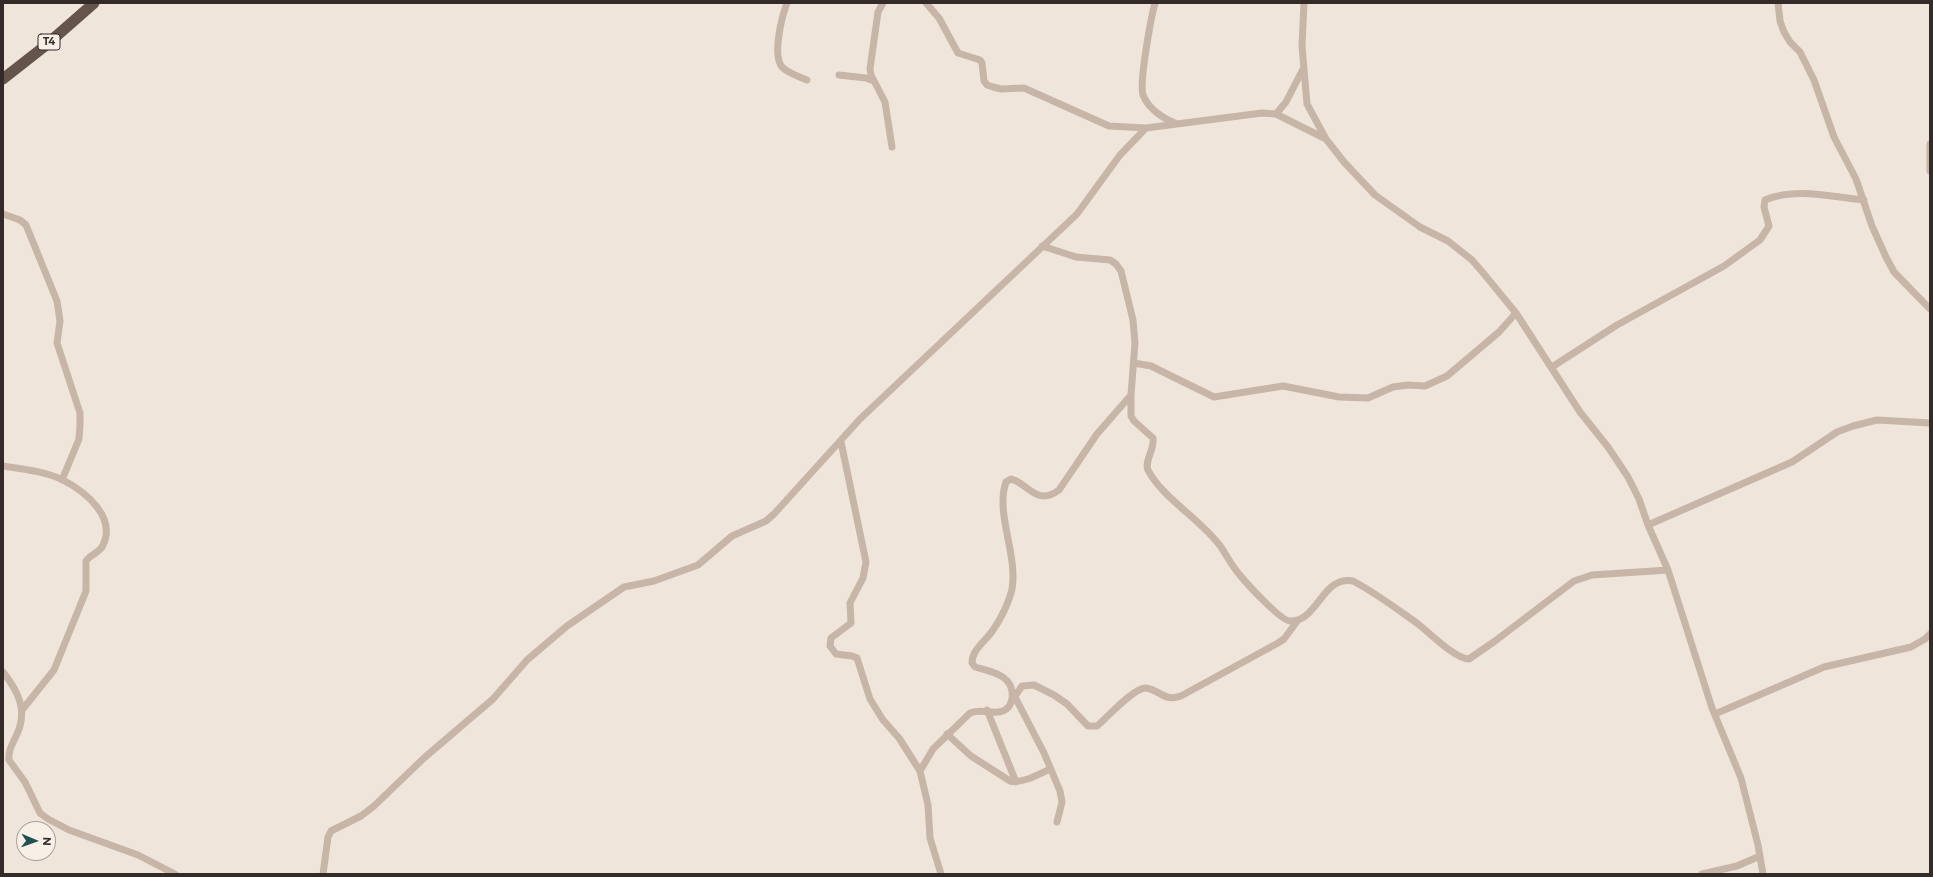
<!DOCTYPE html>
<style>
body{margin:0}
#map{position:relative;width:1933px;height:877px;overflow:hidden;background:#f0e5db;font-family:Montserrat,sans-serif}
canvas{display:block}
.frame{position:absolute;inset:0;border:4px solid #342b28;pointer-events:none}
.north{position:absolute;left:16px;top:821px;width:40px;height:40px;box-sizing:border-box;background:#f8efe7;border:1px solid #aaa19b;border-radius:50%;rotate:92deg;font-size:11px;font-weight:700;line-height:16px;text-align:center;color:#342b28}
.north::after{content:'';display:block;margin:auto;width:14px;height:18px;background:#205152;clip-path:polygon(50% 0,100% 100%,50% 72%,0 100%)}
</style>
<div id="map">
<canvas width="1933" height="877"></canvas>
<div class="frame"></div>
<div class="north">N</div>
</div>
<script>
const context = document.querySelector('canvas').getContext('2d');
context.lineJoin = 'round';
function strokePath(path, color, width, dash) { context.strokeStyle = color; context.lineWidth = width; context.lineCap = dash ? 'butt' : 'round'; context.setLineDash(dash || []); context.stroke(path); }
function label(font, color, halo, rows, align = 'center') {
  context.font = font + ' Montserrat,sans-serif'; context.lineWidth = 3.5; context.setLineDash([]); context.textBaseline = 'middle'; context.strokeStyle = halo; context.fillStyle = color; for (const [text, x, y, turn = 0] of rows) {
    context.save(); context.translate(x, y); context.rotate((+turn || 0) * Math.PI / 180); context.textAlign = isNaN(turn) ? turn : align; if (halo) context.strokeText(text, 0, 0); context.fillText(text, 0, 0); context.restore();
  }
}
strokePath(new Path2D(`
 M787,3C782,16 772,55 782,67C788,73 799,77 807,80
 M883,3L878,12L870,69L871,75L885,102L892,147
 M926,3L939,18L958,53L980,60L982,63L984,81L987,85L993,87L1001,89L1024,88L1109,126L1146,128
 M1155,3C1151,18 1139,82 1143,95C1148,108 1162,118 1175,123
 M1304,3L1302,46L1307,104L1326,139L1344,162L1375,195L1420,227L1448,241L1472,260L1484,274L1516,313L1580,412L1608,447L1628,477L1639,499L1648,525L1668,570L1712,708L1741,778L1758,845L1763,874
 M1778,3L1780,21L1784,32L1790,42L1800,52L1814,80L1834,137L1856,179L1872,226L1886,257L1894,272L1930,309
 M839,75L866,78L874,81
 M1276,114L1286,102L1303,69
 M1930,144V171
 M3,214L20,220L26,225L57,301L60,321L57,343L80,413V425L79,439L62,480
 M1042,246L1076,257L1110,260L1116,264L1121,271L1133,320L1135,343L1131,395V416L1134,421L1153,438C1155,449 1144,461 1148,470C1163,499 1201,519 1221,547C1227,556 1232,566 1239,574C1246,583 1281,621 1290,621C1318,622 1322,575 1353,581C1376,593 1397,609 1418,624C1430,633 1455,659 1469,659L1495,641L1574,581L1592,575L1668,570
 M1134,363L1151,366L1214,397L1283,386L1339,397L1368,398L1393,387L1408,385L1425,386L1447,376L1499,332L1516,313
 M1552,367L1617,325L1724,266L1760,240L1769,226L1764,207L1765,200C1795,187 1832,197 1864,200
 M841,442L866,562L863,578L850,603L851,623L831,638L830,646L836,654L852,656L857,658L870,699L883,720L899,738L920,771L928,805L930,838L941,874
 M3,466C23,469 44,471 63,480C86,492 118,518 102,547C98,553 90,555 86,561V591L54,670L22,710
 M1648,525L1792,462L1837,432L1853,426L1877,420L1930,423
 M3,672C18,691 28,710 17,734C13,743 8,750 9,760L25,782L40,813L48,819L69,830L138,855L175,874
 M1015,697L1044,753L1060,791L1062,802L1057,822
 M1011,702L1022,686L1034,685L1054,695L1067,704L1088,726H1097C1107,718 1134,687 1146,688C1160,690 1164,702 1181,696L1278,643L1284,639L1298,620
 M987,710L1016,782
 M1715,714L1824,667L1911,647L1925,639L1930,634
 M947,734L971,756L1010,781C1022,784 1039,774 1050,769
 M920,771L933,749L970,713C982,708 993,715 1003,711C1008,709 1011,704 1012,699C1015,675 992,672 975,667L972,663C972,649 986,641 993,630C1001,619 1009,602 1012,589C1018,555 995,513 1006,482L1011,479C1028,483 1036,507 1059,490L1097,434L1131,395
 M323,874L328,837L331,831L361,816L374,806L424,758L493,699L527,660L567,626L624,587L654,581L698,565L732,536L766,521L774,514L860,419L1077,214L1120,155L1146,128L1262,113L1276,114L1326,139
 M1702,874L1737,866L1760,856`), '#c7b5a8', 7);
strokePath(new Path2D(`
 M3,79L45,46L94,3`), '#64544c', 11);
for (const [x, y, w] of [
 [49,42,22]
]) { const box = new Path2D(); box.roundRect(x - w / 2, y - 8, w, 16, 3); context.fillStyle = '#f8efe7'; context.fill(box); strokePath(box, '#342b28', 1); }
label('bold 10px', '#342b28', null, [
 ["T4",49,42]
]);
</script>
